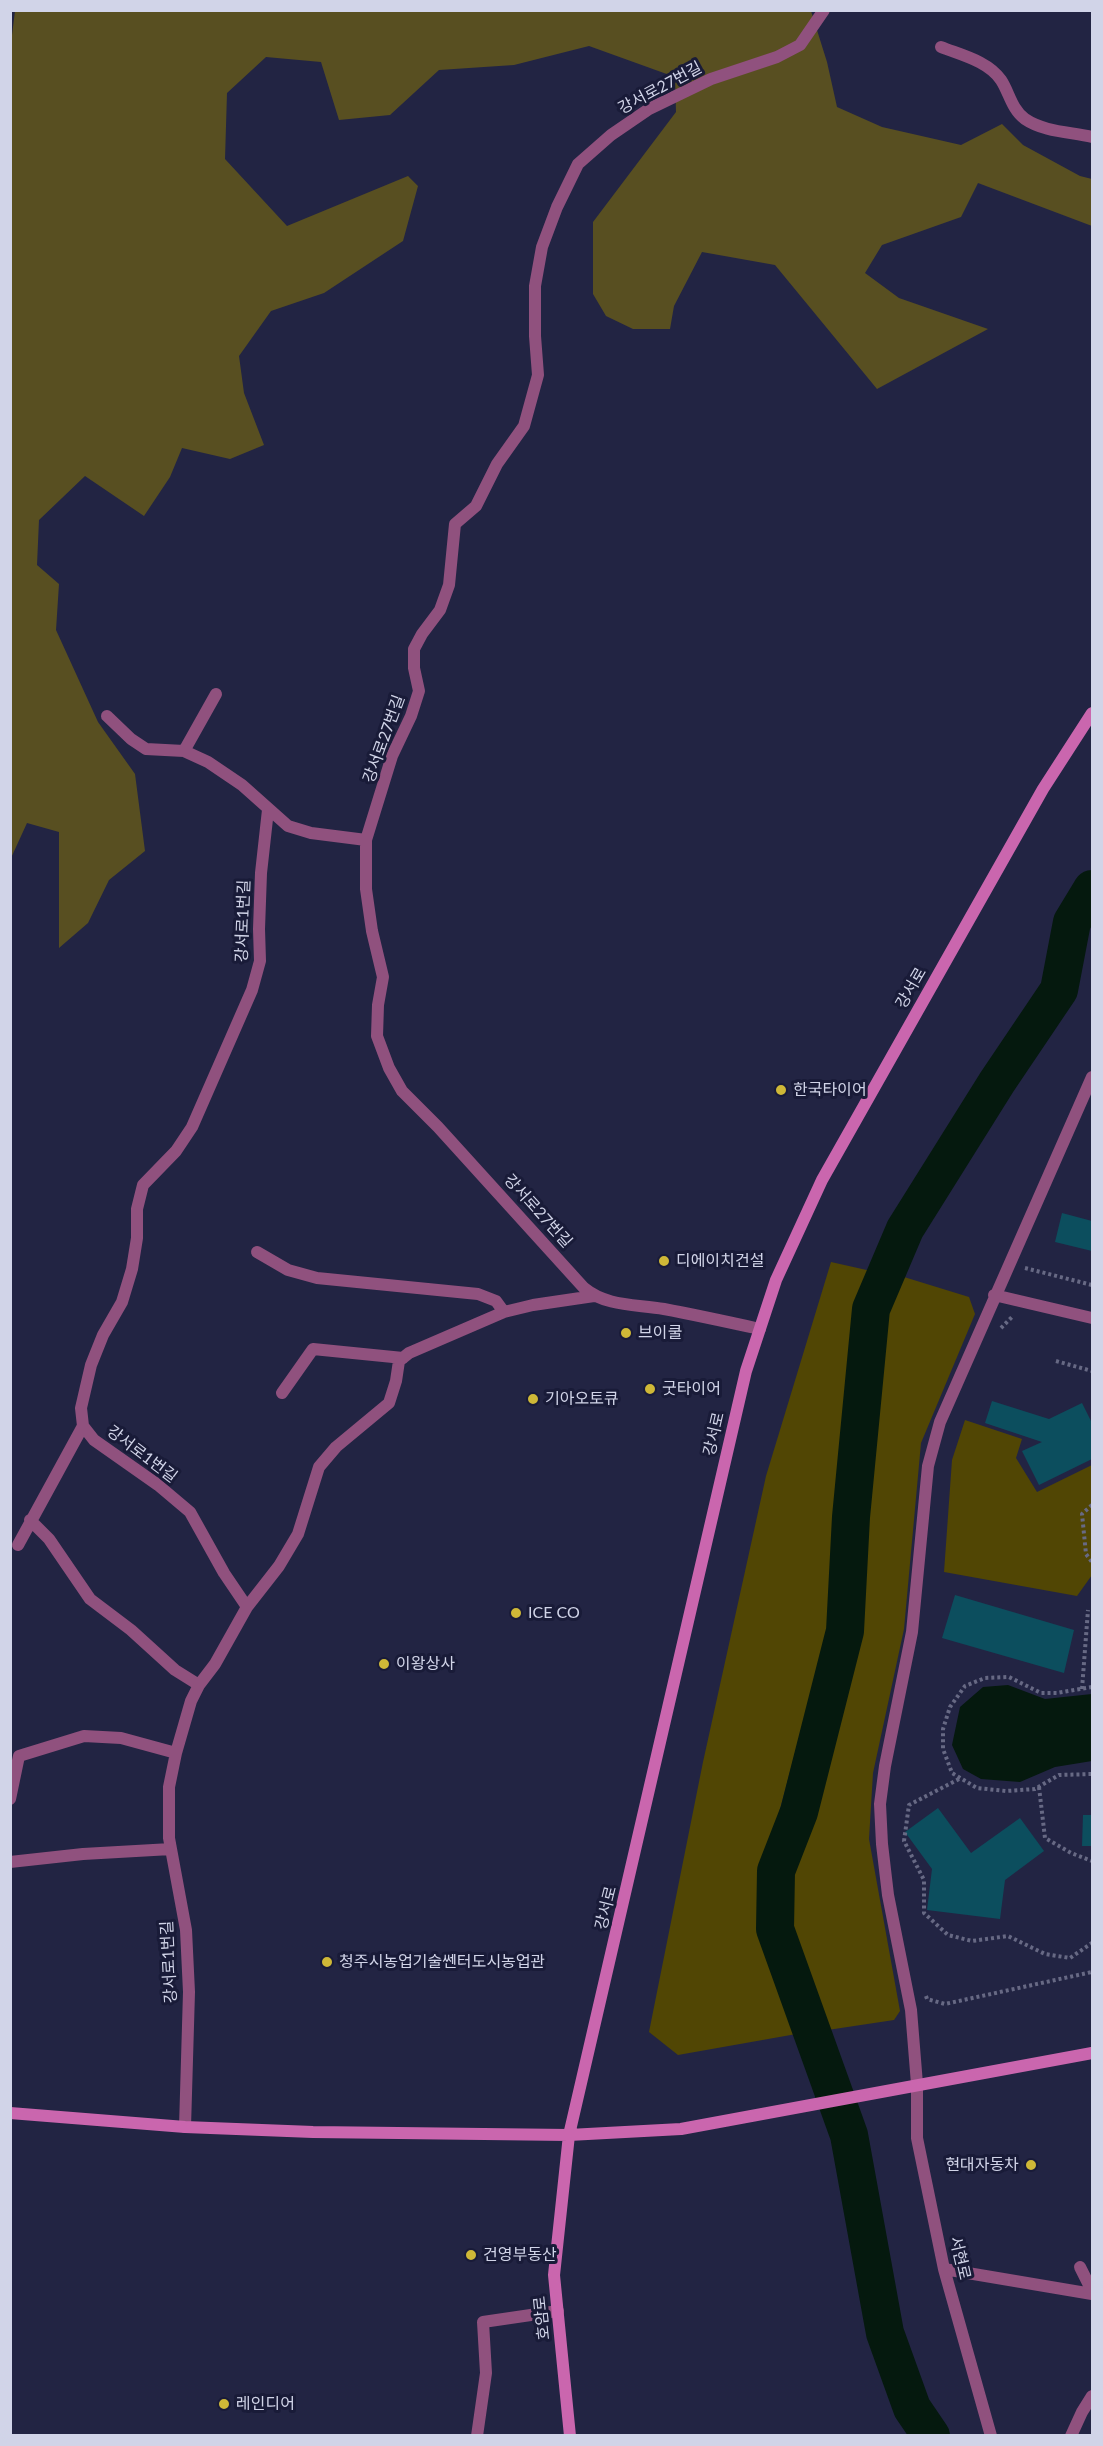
<!DOCTYPE html>
<meta charset="utf-8">
<style>
body{margin:0}
#map{position:relative;width:1103px;height:2446px;overflow:hidden;background:#222443;font-family:Lato,sans-serif}
canvas{display:block}
.frame{position:absolute;inset:0;border:12px solid #d1d4e8;pointer-events:none}
</style>
<div id="map">
<canvas width="1103" height="2446"></canvas>
<div class="frame"></div>
</div>
<script>
const context = document.querySelector('canvas').getContext('2d');
context.lineJoin = 'round';
function fillPath(path, color) { context.fillStyle = color; context.fill(path, 'evenodd'); }
function strokePath(path, color, width, dash) { context.strokeStyle = color; context.lineWidth = width; context.lineCap = dash ? 'butt' : 'round'; context.setLineDash(dash || []); context.stroke(path); }
function label(font, color, halo, rows, align = 'center') {
  context.font = font + ' Lato,"Noto Sans KR",sans-serif'; context.lineWidth = 6; context.setLineDash([]); context.textBaseline = 'middle'; context.strokeStyle = halo; context.fillStyle = color; for (const [text, x, y, turn = 0] of rows) {
    context.save(); context.translate(x, y); context.rotate((+turn || 0) * Math.PI / 180); context.textAlign = isNaN(turn) ? turn : align; if (halo) context.strokeText(text, 0, 0); context.fillText(text, 0, 0); context.restore();
  }
}
fillPath(new Path2D(`
 M831,1262L880,1273L862,1313L830,1623L766,1861L762,1936L802,2033L678,2055L649,2032L703,1762L766,1476Z
 M904,1277L969,1297L975,1314L921,1443L904,1629L873,1773L869,1839L900,2011L894,2020L821,2031L797,1967L782,1898L798,1853L860,1632L869,1455L880,1334Z
 M965,1420L1022,1439L1016,1458L1037,1492L1092,1465V1575L1077,1596L944,1572L952,1460Z`), '#514604');
fillPath(new Path2D(`
 M15,11H811L827,62L837,107L882,127L961,145L1002,124L1023,145L1080,176L1092,179V226L978,183L961,217L882,245L865,273L899,298L988,329L877,389L775,265L702,252L674,306L670,329H633L606,316L593,294V222L676,112L675,77L589,46L514,65L439,70L390,115L339,120L321,62L266,57L227,93L225,159L287,226L408,176L418,186L403,241L324,293L271,311L239,356L244,393L264,445L230,459L182,448L170,477L144,516L85,476L39,520L37,565L59,584L56,630L98,722L135,774L145,851L109,880L88,923L59,948V832L27,823L11,858L10,51Z`), '#584f21');
fillPath(new Path2D(`
 M1008,1685L1045,1699L1092,1694V1761L1055,1767L1020,1782L981,1779L963,1769L952,1745L960,1707L983,1687Z`), '#05190e');
strokePath(new Path2D(`
 M931,2436L912,2408L885,2333L849,2135L775,1929L776,1871L799,1812L845,1631L851,1517L871,1309L905,1229L997,1082L1059,990L1072,922L1092,889`), '#05190e', 38);
fillPath(new Path2D(`
 M1062,1213L1092,1221V1251L1055,1242Z
 M992,1401L1049,1419L1082,1403L1092,1423V1459L1039,1485L1022,1451L1042,1442L985,1423Z
 M955,1595L1074,1630L1064,1673L942,1638Z
 M938,1808L971,1853L1020,1818L1044,1851L1005,1880L1000,1919L927,1910L932,1869L905,1832Z
 M1083,1815H1092V1846H1082Z`), '#0c4e5e');
strokePath(new Path2D(`
 M1025,1268L1092,1285
 M1001,1328L1013,1316
 M1056,1361L1092,1371
 M1092,1505L1082,1514L1086,1554L1092,1562
 M1092,1687L1057,1693H1041L1009,1677L985,1678L965,1686L950,1707L943,1729V1749L952,1773L977,1788L1006,1791L1035,1789L1059,1775L1092,1774
 M1082,1689L1088,1610
 M959,1779L909,1805L904,1841L924,1880V1913L948,1935L972,1941L1008,1936L1045,1954L1070,1958L1092,1943
 M1039,1787L1045,1838L1071,1853L1092,1861
 M926,1996L927,1999L945,2004L1092,1972`), '#676984', 4, [3, 3]);
strokePath(new Path2D(`
 M941,47C961,55 988,61 1001,80C1009,92 1012,110 1025,119C1044,132 1071,132 1092,137
 M107,716L131,739L146,749L184,751L208,762L242,785L288,826L311,833L366,840
 M184,751L216,694
 M257,1252L288,1270L317,1278L478,1294L496,1301L504,1312
 M994,1295L1092,1318
 M760,1329C728,1322 696,1315 664,1309C636,1304 607,1307 584,1288L438,1127L402,1091L389,1068L377,1036L378,1005L383,977L372,931L366,889V840L392,756L411,716L419,691L414,668V649L422,634L440,610L449,585L455,524L476,506L497,464L524,426L538,375L535,336V286L542,247L557,207L578,164L611,135L649,109L711,79L777,57L800,45L824,10
 M282,1393L313,1349L403,1358
 M30,1520L49,1539L90,1599L131,1630L175,1670L199,1685
 M18,1545L83,1426
 M247,1607L279,1566L298,1534L319,1467L336,1447L389,1403L396,1381L399,1361L409,1353L504,1312L533,1305L594,1296
 M10,1799L19,1756L84,1736L121,1738L176,1753
 M10,1862L83,1854L171,1849
 M185,2127L189,1992L186,1930L169,1838V1787L176,1753L191,1701L199,1685L215,1664L247,1607L224,1573L190,1512L158,1485L94,1440L83,1426L81,1408L91,1365L103,1335L122,1302L132,1269L137,1238V1209L143,1185L176,1151L192,1127L252,990L260,961L259,929L261,873L268,810
 M1080,2267L1092,2291
 M944,2269L1092,2294
 M477,2436L486,2373L483,2322L558,2311
 M991,2436L944,2269L917,2138V2084L911,2010L888,1895L882,1844L880,1804L885,1766L912,1632L928,1466L940,1422L1092,1077
 M1071,2436L1082,2412L1092,2396`), '#90517e', 12);
strokePath(new Path2D(`
 M10,2113L185,2127L313,2132L569,2135L681,2129L1092,2053
 M570,2436L554,2275L569,2135L746,1371L776,1280L822,1180L1043,789L1092,713`), '#ca66ae', 12);
for (const [x, y, r, color] of [
 [781,1090,6,"#cfb837"],
 [664,1261,6,"#cfb837"],
 [626,1333,6,"#cfb837"],
 [650,1389,6,"#cfb837"],
 [533,1399,6,"#cfb837"],
 [516,1613,6,"#cfb837"],
 [384,1664,6,"#cfb837"],
 [327,1962,6,"#cfb837"],
 [1031,2165,6,"#cfb837"],
 [471,2255,6,"#cfb837"],
 [224,2404,6,"#cfb837"]
]) { const dot = new Path2D(); dot.arc(x, y, r, 0, 2 * Math.PI); context.fillStyle = color; context.fill(dot); strokePath(dot, '#191b38', 2); }
label('16px', '#d1d4e8', '#191b38', [
 ["강서로27번길",660,88,-28],
 ["강서로27번길",384,739,-70],
 ["강서로1번길",243,921,-88],
 ["강서로",911,988,-60],
 ["강서로27번길",538,1211,48],
 ["강서로",714,1434,-77],
 ["강서로1번길",142,1454,37],
 ["강서로",606,1908,-76],
 ["강서로1번길",169,1962,-93],
 ["서현로",960,2258,77],
 ["호암로",542,2318,-96]
]);
label('16px', '#d1d4e8', '#191b38', [
 ["한국타이어",793,1090],
 ["디에이치건설",676,1261],
 ["브이쿨",638,1333],
 ["굿타이어",662,1389],
 ["기아오토큐",545,1399],
 ["ICE CO",528,1613],
 ["이왕상사",396,1664],
 ["청주시농업기술쎈터도시농업관",339,1962],
 ["현대자동차",1019,2165,"right"],
 ["건영부동산",483,2255],
 ["레인디어",236,2404]
], 'left');
</script>
